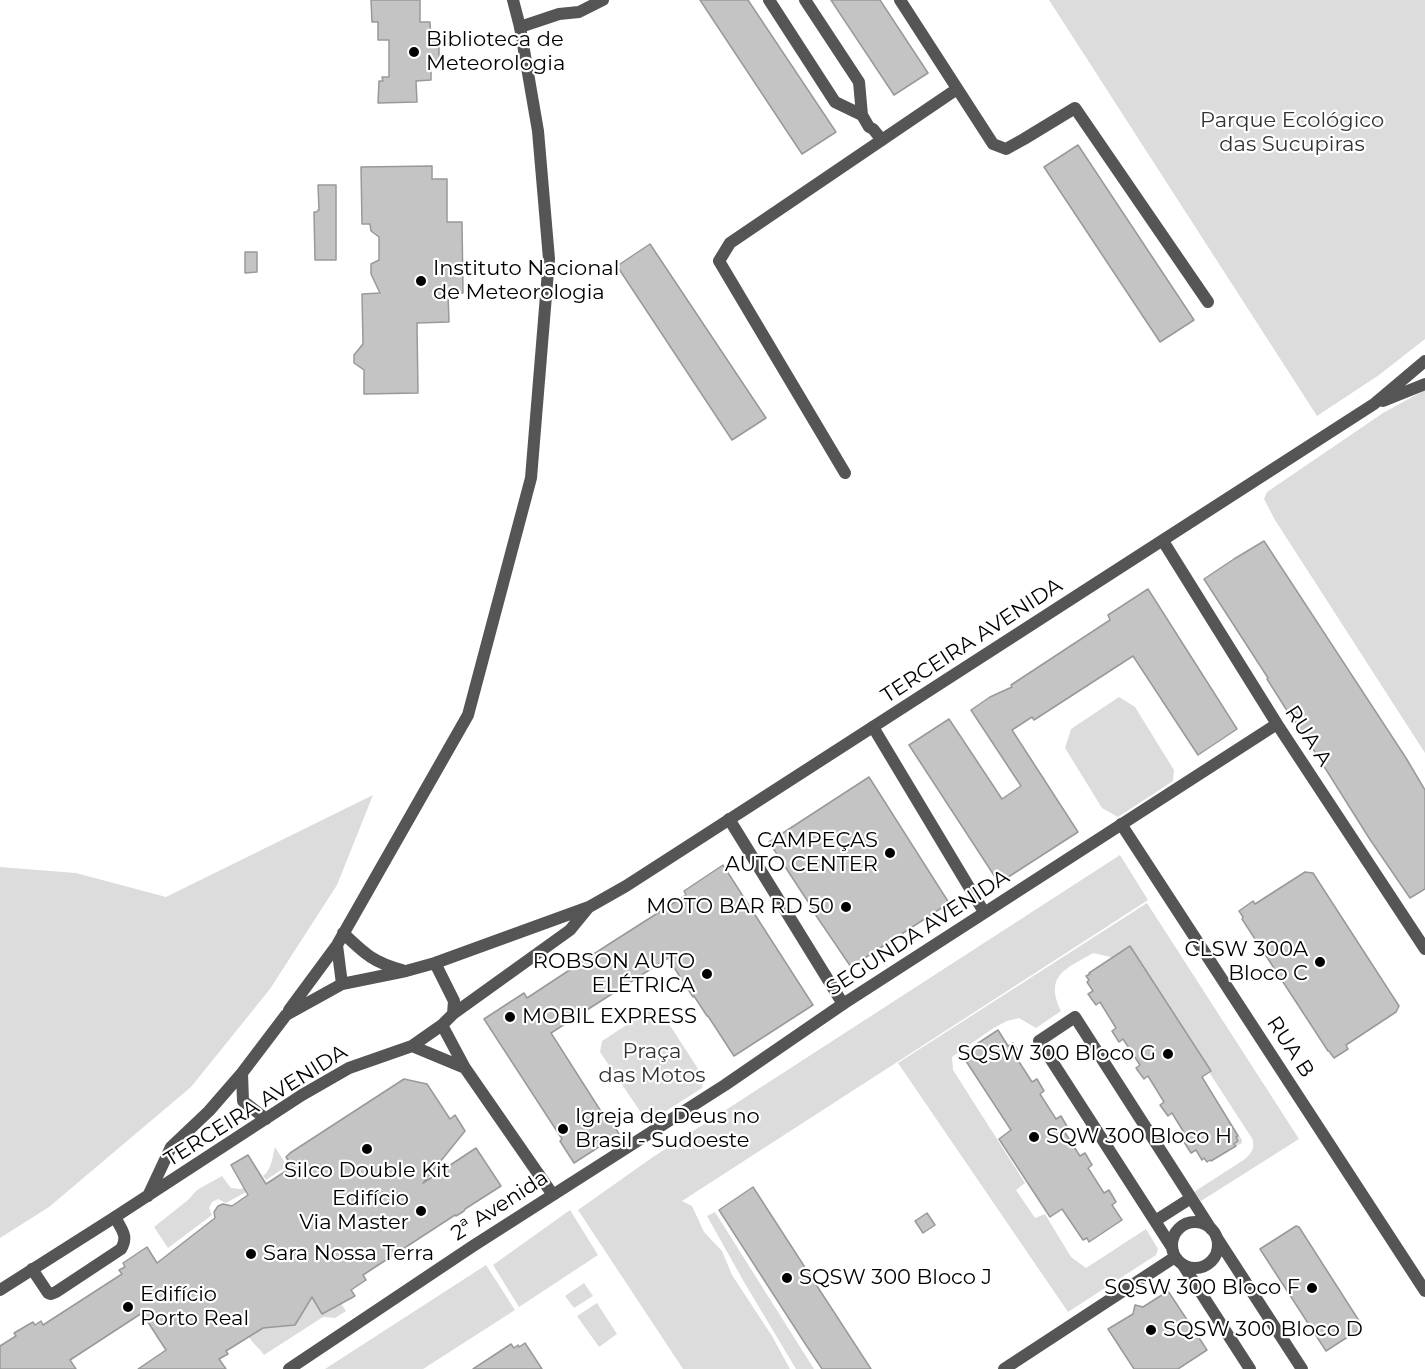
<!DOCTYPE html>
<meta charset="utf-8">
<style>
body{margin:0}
canvas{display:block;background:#fff}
</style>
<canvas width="1425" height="1369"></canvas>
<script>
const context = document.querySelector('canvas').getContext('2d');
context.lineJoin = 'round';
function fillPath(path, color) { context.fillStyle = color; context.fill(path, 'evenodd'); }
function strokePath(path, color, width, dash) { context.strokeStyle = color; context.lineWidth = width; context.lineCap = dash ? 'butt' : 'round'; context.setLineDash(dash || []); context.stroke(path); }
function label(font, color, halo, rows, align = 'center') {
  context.font = font + ' Montserrat,sans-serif'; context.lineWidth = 4.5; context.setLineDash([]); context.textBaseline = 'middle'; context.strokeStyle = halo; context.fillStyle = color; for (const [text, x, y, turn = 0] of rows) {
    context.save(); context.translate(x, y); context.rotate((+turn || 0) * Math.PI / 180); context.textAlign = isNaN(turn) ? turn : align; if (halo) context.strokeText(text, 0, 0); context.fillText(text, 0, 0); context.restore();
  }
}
fillPath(new Path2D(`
 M1049,0H1425V339L1379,375L1317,416Z
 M1425,390V753L1275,520L1264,499L1267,492L1383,413Z
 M1119,697L1135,707L1174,770L1173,781L1118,817L1102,808L1065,748L1071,729Z
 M373,795L337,885L270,989L191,1087L49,1207L0,1238V867L76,873L166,897Z
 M1120,855L1148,900L682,1201L692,1206L704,1232L722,1251L732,1275L772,1336L790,1369H683L578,1210L653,1157Z
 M1147,903L1299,1139L1201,1201L1194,1192L1245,1159C1252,1152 1254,1150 1253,1140L1209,1072L1202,1077L1242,1140V1143L1236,1146L1115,958L1093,953C1066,969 1044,975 1061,1011L1036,1028L1019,1018L1007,1021L992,1029L952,1057L953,1070L1025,1183L1016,1190L1035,1218L1045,1214L1071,1257L1086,1268L1146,1229L1158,1249L1156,1255L1068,1312L898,1063Z
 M651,1009L660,1010L704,1078L702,1088L652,1120L644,1117L600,1052L602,1041Z
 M275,1147L287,1166L266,1180L263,1176C272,1169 272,1158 275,1147Z
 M222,1176L231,1188L240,1189L244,1188L246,1192L226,1203L218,1199L212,1202L209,1208L212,1215L168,1248L154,1227L188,1200L197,1190Z
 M570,1210L598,1255L519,1307L493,1265Z
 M715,1212L814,1369H796L744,1282L707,1216Z
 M486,1265L515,1310L423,1369H325Z
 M584,1283L593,1296L574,1308L565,1296Z
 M312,1297L322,1313L340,1302L346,1311L335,1318L323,1317L264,1355C259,1348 254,1345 249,1337Z
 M597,1303L617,1334L599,1347L577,1316Z`), '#dcdcdc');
const building = new Path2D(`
 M371,0H420V22H430L431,40H439V63H431V80L416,81L417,102L378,103L379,81H383L382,77H389V40H378V22H372Z
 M700,0H748L836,132L802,154Z
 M831,0H880L928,73L894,95Z
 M1078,145L1194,320L1160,342L1044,167Z
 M432,166V179H447V222H462L463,293H448L449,322L417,323L418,393L364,394V370L354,363V355L363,344L362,294L380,293L371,274V264L379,260V237L371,231L370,224H362L361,167Z
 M318,185H336V260H315L314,212H317L318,210H319Z
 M650,244L766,418L732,440L617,266Z
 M245,252H257V272L245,273Z
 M1264,541L1406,758L1425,790V889L1410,898L1369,838L1315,752L1286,709L1267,679L1268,678L1204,579L1234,559Z
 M1148,589L1237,729L1198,755L1133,656L1034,720L1032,717L1012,730L1078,832L999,883L909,745L949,719L1002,799L1021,786L971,710L990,697L1012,687L1011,685L1110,620L1108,615Z
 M869,777L949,903L851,967L815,914H816L769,842Z
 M723,865L813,1005L734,1056L708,1016H707L694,996L693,997L668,958L551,1033L602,1113L605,1112L619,1134L574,1163L560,1141L562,1139L484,1019L524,993L527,998L606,946L686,895L684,891Z
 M1305,872L1313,873L1399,1006L1396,1012L1346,1045L1348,1049L1334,1058L1329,1051H1328L1242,919L1243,917L1239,911L1253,901L1255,904Z
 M1130,946L1211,1071L1202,1077L1238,1136L1236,1137L1238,1141L1234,1144L1236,1146L1211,1161L1210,1160L1207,1162L1204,1158L1202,1160L1196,1150L1191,1153L1184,1142L1188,1139L1172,1113L1168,1116L1160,1105L1164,1102L1148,1076L1144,1079L1136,1068L1140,1065L1123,1039L1119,1042L1112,1031L1116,1028L1100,1002L1096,1005L1088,994L1093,991L1087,982L1089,980L1086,976L1090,974L1089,973Z
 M998,1030L1008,1046L1013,1043L1020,1054L1016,1057L1032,1082L1037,1079L1044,1091L1040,1094L1056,1119L1061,1116L1068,1128L1064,1131L1080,1156L1085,1153L1092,1165L1088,1168L1104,1193L1109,1190L1116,1202L1112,1205L1122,1220L1089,1242L1087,1238L1083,1240L1062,1209L1050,1217L999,1139L1011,1130L964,1058L968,1055L966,1051Z
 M404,1079L427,1084L450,1119L455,1115L465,1131L423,1183L476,1148L501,1186L465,1209L464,1211L456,1216L455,1215L363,1275L366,1280L351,1290L355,1296L322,1314L312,1297L295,1325L263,1328L226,1351L228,1354L219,1359L226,1369H138L166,1350L142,1313L70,1360L76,1369H0V1346L16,1336L14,1333L33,1322L35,1325L41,1321L43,1325L122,1274L119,1270L125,1267L123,1263L147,1247L157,1263L215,1218L214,1212L218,1206L223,1204L232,1206L248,1195L231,1165L248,1155L266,1184L292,1167L286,1157L290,1153Z
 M753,1187L817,1286L871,1369H822L806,1345L719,1210Z
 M927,1213L935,1225L923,1233L915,1221Z
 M1296,1226L1299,1227L1363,1327L1326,1351L1260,1249Z
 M1168,1291L1207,1350L1178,1369H1134L1108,1329L1133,1314L1135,1305L1143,1307Z
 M525,1343L542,1369H473L511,1344L514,1348L518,1345L519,1347Z`);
fillPath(building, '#c4c4c4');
strokePath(building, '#999', 1.5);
strokePath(new Path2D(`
 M769,0L835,102L862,115
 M805,0L859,82L862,115L869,127L873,129L882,140
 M900,0L993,144L1006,149L1024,139L1075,108L1208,302
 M520,27L559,14L579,12L603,0
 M845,473L719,261L730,243L957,89
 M873,727L984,912
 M729,819L843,1004
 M1121,824L1425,1291
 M1155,1221L1191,1198
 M1172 1245a23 23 0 1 1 46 0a23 23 0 1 1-46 0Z
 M1217,1238L1302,1369
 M1171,1246L1039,1041L1075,1017L1211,1229
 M1183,1265L1250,1369
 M32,1269L48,1293L51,1294L56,1292L121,1249C129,1236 121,1229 115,1217
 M1004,1369L1175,1257`), '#555', 12);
strokePath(new Path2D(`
 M1383,401L1425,384
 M1163,541L1277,724L1425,949
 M343,933C365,954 373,962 402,970
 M337,945L342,984
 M435,963L454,1001L453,1014
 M289,1010L337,945L468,715L531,478L549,259L538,131L520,27L513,0
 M442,1025L465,1068L553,1195
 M412,1046L465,1068
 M242,1073L243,1101L266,1119
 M148,1196L171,1147L209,1111L242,1073L286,1015L342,984L406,971L435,963L589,907L626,886L1374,404L1425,361
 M0,1290L115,1217L302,1095L349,1068L412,1046L442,1025L453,1014L570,930L588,908
 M289,1369L473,1246L725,1085L843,1004L1277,724`), '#555', 12);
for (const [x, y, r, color] of [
 [414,52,6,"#000"],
 [421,281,6,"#000"],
 [890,853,6,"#000"],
 [846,907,6,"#000"],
 [1320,962,6,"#000"],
 [707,974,6,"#000"],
 [510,1017,6,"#000"],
 [1168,1054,6,"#000"],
 [563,1129,6,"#000"],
 [1034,1137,6,"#000"],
 [367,1149,6,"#000"],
 [421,1211,6,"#000"],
 [251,1254,6,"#000"],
 [787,1278,6,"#000"],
 [1312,1288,6,"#000"],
 [128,1307,6,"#000"],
 [1151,1330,6,"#000"]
]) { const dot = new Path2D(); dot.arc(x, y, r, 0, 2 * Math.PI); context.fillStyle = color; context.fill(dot); strokePath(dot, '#fff', 2); }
label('21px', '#000', '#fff', [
 ["Biblioteca de",426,40],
 ["Meteorologia",426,64],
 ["Instituto Nacional",433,269],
 ["de Meteorologia",433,293],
 ["CAMPEÇAS",878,841,"right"],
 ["AUTO CENTER",878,865,"right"],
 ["MOTO BAR RD 50",834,907,"right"],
 ["CLSW 300A",1308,950,"right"],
 ["Bloco C",1308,974,"right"],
 ["ROBSON AUTO",695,962,"right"],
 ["ELÉTRICA",695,986,"right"],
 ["MOBIL EXPRESS",522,1017],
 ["SQSW 300 Bloco G",1156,1054,"right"],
 ["Igreja de Deus no",575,1117],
 ["Brasil - Sudoeste",575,1141],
 ["SQW 300 Bloco H",1046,1137],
 ["Silco Double Kit",367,1171,"center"],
 ["Edifício",409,1199,"right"],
 ["Via Master",409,1223,"right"],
 ["Sara Nossa Terra",263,1254],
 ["SQSW 300 Bloco J",799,1278],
 ["SQSW 300 Bloco F",1300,1288,"right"],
 ["Edifício",140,1295],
 ["Porto Real",140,1319],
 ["SQSW 300 Bloco D",1163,1330]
], 'left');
label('21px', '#333', '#fff', [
 ["Parque Ecológico",1292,121],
 ["das Sucupiras",1292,145],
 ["Praça",652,1052],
 ["das Motos",652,1076]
]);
label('21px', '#000', '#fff', [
 ["TERCEIRA AVENIDA",972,641,-33],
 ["RUA A",1308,736,57],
 ["SEGUNDA AVENIDA",918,933,-33],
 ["RUA B",1290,1047,57],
 ["TERCEIRA AVENIDA",256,1106,-32],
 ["2ª Avenida",500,1206,-33]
]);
</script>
